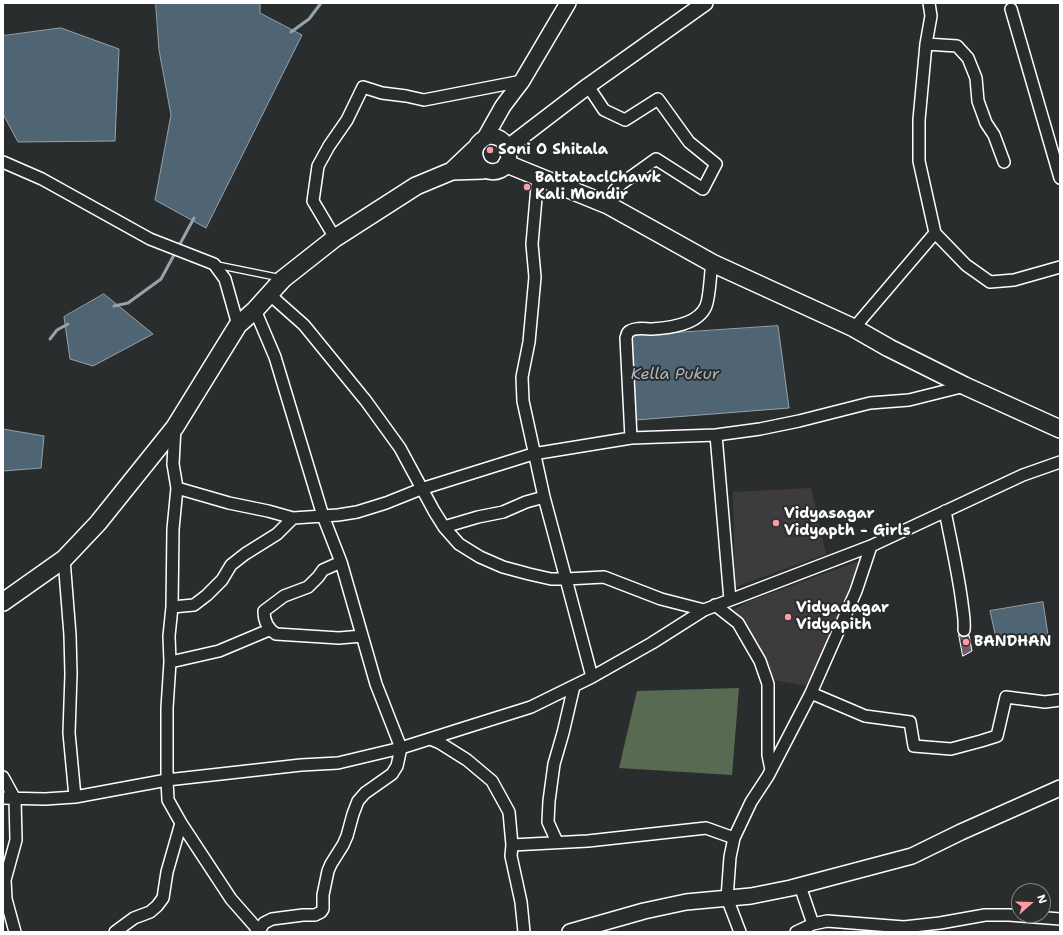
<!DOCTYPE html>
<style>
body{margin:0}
#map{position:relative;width:1063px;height:935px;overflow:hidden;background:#2a2d2e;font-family:"Shantell Sans",sans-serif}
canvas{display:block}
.frame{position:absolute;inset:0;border:4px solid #fff;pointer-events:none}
.north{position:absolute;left:1011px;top:883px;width:40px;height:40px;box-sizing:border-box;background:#2a2d2e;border:1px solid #7f8182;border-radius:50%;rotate:70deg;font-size:11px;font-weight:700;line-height:16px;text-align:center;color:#fff}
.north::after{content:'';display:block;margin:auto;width:14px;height:18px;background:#ff9aa2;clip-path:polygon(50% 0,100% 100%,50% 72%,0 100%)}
</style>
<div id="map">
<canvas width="1063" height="935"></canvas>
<div class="frame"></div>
<div class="north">N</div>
</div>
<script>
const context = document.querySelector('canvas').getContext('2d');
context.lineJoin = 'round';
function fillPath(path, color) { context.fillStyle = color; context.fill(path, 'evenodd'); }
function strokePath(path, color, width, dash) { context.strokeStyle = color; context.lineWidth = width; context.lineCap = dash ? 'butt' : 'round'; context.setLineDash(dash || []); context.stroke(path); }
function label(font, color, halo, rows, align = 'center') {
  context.font = font + ' "Shantell Sans",sans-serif'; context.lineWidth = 4; context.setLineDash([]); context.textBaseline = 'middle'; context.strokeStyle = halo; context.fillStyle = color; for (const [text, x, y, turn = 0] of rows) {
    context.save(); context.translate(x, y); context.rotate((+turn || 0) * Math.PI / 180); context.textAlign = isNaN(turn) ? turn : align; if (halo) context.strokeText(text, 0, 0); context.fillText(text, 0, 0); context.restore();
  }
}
fillPath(new Path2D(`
 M811,488L826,554L735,587L733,492Z
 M859,561L843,605L809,686L773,680L741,624L734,610L747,602Z`), '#3e3b3f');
fillPath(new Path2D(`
 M739,688L732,775L619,768L637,691Z`), '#596a53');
const water = new Path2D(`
 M156,3H260V13L302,35L206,228L155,200L171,115L159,50Z
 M61,28L119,49L115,141L18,142L3,114V36Z
 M104,294L153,334L93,366L70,359L64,317Z
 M778,326L789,408L636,420L630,336Z
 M3,429L44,436L41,468L3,471Z
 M1043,602L1048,635L998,647L990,611Z`);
fillPath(water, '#4f6573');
strokePath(water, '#95a3ab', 1);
strokePath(new Path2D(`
 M291,32L309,19L321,3
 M114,306L128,303L161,279L194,218
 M50,339L57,330L68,324`), '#95a3ab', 3);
const building = new Path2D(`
 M959,635L964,637L969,635L972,651L963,656Z`);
fillPath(building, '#6e5d68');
strokePath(building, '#fff', 1);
const lane = new Path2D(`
 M217,265L281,278`);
const street = new Path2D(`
 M1011,9L1060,178
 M926,44L957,46L968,58L976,78L978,101L986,123L994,135L1004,162
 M588,86L604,110L625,120L658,99L689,142L716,164L703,189L656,159L621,184L614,191L608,205
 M3,162L42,179L150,239L214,264L225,279L238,325
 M538,175L532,244L535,277L529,342L522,377L523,401L544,497L566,579L604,577L661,599L704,610
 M935,233L966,265L990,282L1014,280L1060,267
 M335,238L313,201L318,166L329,146L347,120L363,87L382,93L406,96L424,100L522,81
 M269,294L304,325L366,401L400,448L434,511L444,527L459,544L480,557L503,567L529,574L551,579H566L592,677
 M255,310L275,357L323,516L341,562L376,684L401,748L397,766L392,774L365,793L358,801L353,814L347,836L343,845L331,864L328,871L323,895V909L321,912L315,915H303L272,919L264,923L259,931L256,932
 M854,328L935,233L919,161V120L926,44L931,16L929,3
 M175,427L173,464L177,488L173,529L172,607L169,636L170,662L167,708V780L168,800L181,823L231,899L260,932
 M716,435L730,600
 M631,438L626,338C627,335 627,332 630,331C636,327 645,329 652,329C669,328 698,325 706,306C710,296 710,275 712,263
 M177,488L229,503L268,511L293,518L338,515L357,512L386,503L421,489L533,454L631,438L716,435L760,429L799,421L870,403L909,400L965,386
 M945,511C951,542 958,572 962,603C963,612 965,620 964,630
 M444,527L478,517L503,512L526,502L544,497
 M64,559L70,635L71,674L69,733L75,797
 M341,562L323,570L318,577L308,587L284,596L264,611C264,621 268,629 276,634L339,638L362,636
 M715,605L738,623L760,661L768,684V755L771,770
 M172,607L194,605L207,595L222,580L231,565L245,554L277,534L293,518
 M175,661L219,651L269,630
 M811,693L865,716L910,722L914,746L951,749L981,741L997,736L1006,697L1045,702L1060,700
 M430,739L440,743L467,760L492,781L509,812L512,845L511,856L521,902L524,932
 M3,777L15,799L16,840L5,880L6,899L15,932
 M3,798L45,799L75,797L167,780L301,765L338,763L401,748L461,729L531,707L592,677L652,643L704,610L871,546L1023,475L1060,462
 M557,842L548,822L549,801L554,764L563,733L574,686
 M512,845L588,841L706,828L734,838
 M800,886L813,924
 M115,932L134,918L150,912L157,906L163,898L167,872L181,823
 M740,932L727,898L730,857L734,838L751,802L768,776L811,693L856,591L871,546
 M796,932L813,924L827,921L904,927L940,923L985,915H1009L1060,919`);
const secondary = new Path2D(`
 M489,136C494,136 499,137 503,141C507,146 511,158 507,164C500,175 483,174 477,162C471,150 477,141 489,136Z
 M485,138L503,106L522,81L568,3
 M507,148L588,86L705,3
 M570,932L644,911L686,902L751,896L791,888L912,856L961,832L1060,788`);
const primary = new Path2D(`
 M507,164L608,205L712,263L854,328L889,348L965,386L1060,429
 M452,171L474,150
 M3,602L64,559L98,523L175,427L238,325L255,310L283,279L335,238L416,186L452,171L483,170`);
strokePath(lane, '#fff', 8);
strokePath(street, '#fff', 14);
strokePath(secondary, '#fff', 18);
strokePath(primary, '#fff', 20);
strokePath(lane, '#2a2d2e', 5.5);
strokePath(street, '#2a2d2e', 11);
strokePath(secondary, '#2a2d2e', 15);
strokePath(primary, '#2a2d2e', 17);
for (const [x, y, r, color] of [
 [490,150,4,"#ff9aa2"],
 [527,187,4,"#ff9aa2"],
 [776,523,4,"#ff9aa2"],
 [788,617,4,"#ff9aa2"],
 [966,642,4,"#ff9aa2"]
]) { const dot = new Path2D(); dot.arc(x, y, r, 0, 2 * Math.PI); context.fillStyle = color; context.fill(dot); strokePath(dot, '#2a2d2e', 1.5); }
label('bold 15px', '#fff', '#2a2d2e', [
 ["Soni O Shitala",498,150],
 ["BattataclChawk",535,178],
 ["Kali Mondir",535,195],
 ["Vidyasagar",784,514],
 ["Vidyapth - Girls",784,531],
 ["Vidyadagar",796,608],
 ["Vidyapith",796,625],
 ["BANDHAN",974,642]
], 'left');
label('italic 16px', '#b0bac0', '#2a2d2e', [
 ["Kella Pukur",675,375]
]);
</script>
